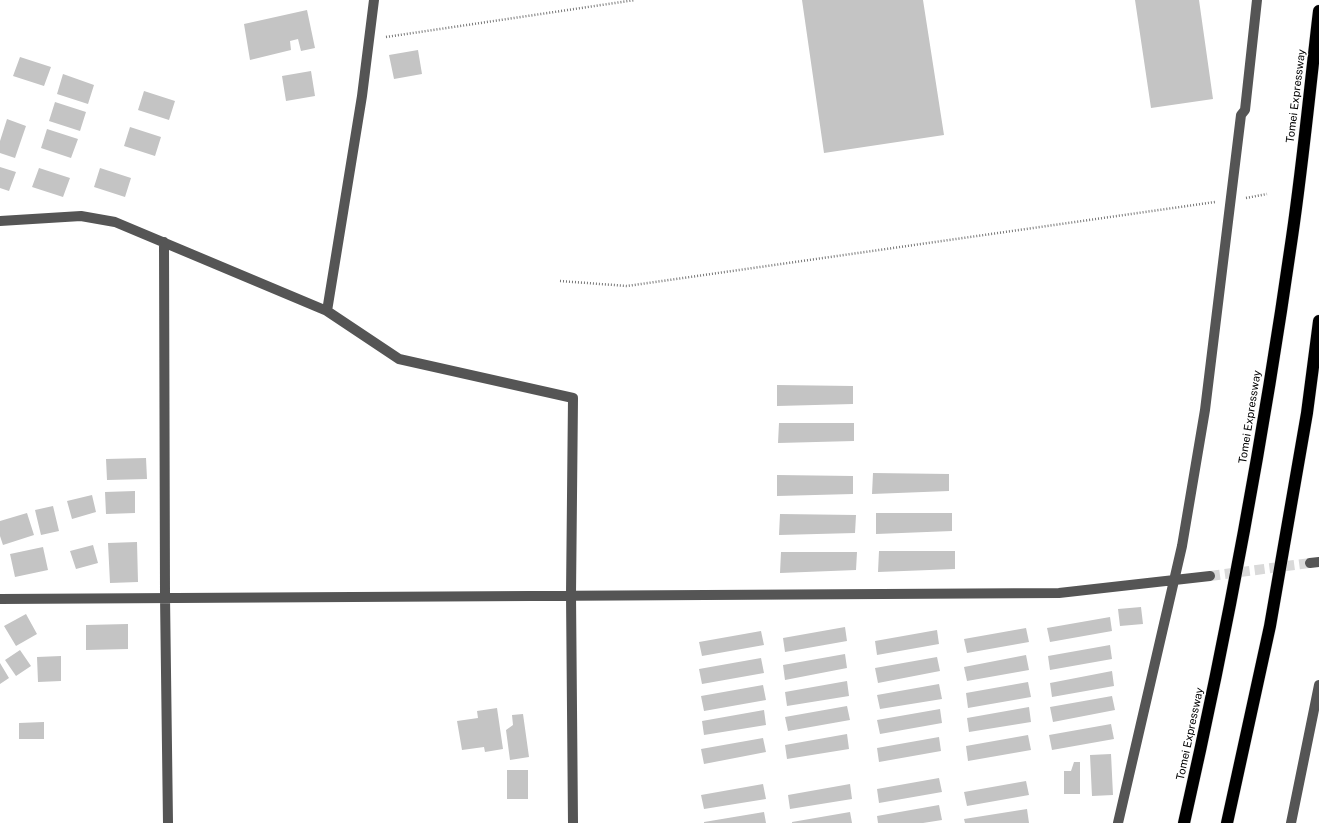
<!DOCTYPE html>
<style>
body{margin:0}
canvas{display:block;background:#fff}
</style>
<canvas width="1319" height="823"></canvas>
<script>
const context = document.querySelector('canvas').getContext('2d');
context.lineJoin = 'round';
function fillPath(path, color) { context.fillStyle = color; context.fill(path, 'evenodd'); }
function strokePath(path, color, width, dash) { context.strokeStyle = color; context.lineWidth = width; context.lineCap = dash ? 'butt' : 'round'; context.setLineDash(dash || []); context.stroke(path); }
function label(font, color, halo, rows, align = 'center') {
  context.font = font + ' "Public Sans",sans-serif'; context.lineWidth = 3.5; context.setLineDash([]); context.textBaseline = 'middle'; context.strokeStyle = halo; context.fillStyle = color; for (const [text, x, y, turn = 0] of rows) {
    context.save(); context.translate(x, y); context.rotate((+turn || 0) * Math.PI / 180); context.textAlign = isNaN(turn) ? turn : align; if (halo) context.strokeText(text, 0, 0); context.fillText(text, 0, 0); context.restore();
  }
}
fillPath(new Path2D(`
 M802,0H923L944,135L824,153Z
 M1135,0H1199L1213,99L1151,108Z
 M307,10L315,48L301,51L298,39L290,41L291,50L250,60L244,24Z
 M418,50L422,74L394,79L389,55Z
 M20,57L51,67L44,86L13,76Z
 M311,71L315,96L286,101L282,76Z
 M63,74L94,85L88,104L57,94Z
 M144,91L175,101L169,120L138,110Z
 M55,102L86,112L80,131L49,121Z
 M7,119L26,126L15,158L0,153V141Z
 M130,127L161,137L155,156L124,146Z
 M47,129L78,139L71,158L41,148Z
 M0,167L16,172L9,191L0,188Z
 M39,168L70,178L63,197L32,187Z
 M100,168L131,178L125,197L94,187Z
 M777,385L853,386V404L777,406Z
 M779,423H854V441L778,443Z
 M146,458L147,479L107,480L106,459Z
 M873,473L949,474V491L872,494Z
 M777,475L853,476V494L777,496Z
 M135,491V513L106,514L105,492Z
 M92,495L96,512L72,519L67,501Z
 M53,506L59,531L41,535L35,510Z
 M27,513L34,535L3,545L0,536V521Z
 M876,513H952V531L876,534Z
 M780,514L856,515L855,533L779,535Z
 M137,542L138,582L110,583L108,543Z
 M93,545L98,563L76,569L70,551Z
 M43,547L48,570L15,577L10,554Z
 M879,551H955V569L878,572Z
 M781,552H857L856,570L780,573Z
 M1141,607L1143,624L1120,626L1118,609Z
 M26,614L37,634L16,646L4,626Z
 M1110,617L1112,631L1050,642L1047,628Z
 M128,624V649L86,650V625Z
 M845,627L847,641L785,652L783,638Z
 M1026,628L1029,642L967,653L964,639Z
 M937,630L939,644L877,655L875,641Z
 M761,631L764,645L702,656L699,642Z
 M1110,645L1112,659L1050,670L1048,656Z
 M20,650L31,666L16,676L5,660Z
 M845,654L847,668L785,680L783,665Z
 M1026,655L1029,670L967,681L964,667Z
 M61,656V681L38,682L37,657Z
 M937,657L940,671L878,683L875,668Z
 M761,658L764,673L702,684L699,669Z
 M0,663L9,678L0,684Z
 M1112,671L1114,686L1052,697L1050,683Z
 M847,681L849,696L787,706L785,692Z
 M1028,682L1031,697L968,708L966,693Z
 M939,684L942,699L880,709L877,695Z
 M763,685L766,700L704,711L701,696Z
 M1112,696L1115,710L1053,722L1050,707Z
 M847,706L850,720L788,731L785,717Z
 M1029,707L1031,722L969,732L967,718Z
 M497,708L503,749L485,752L484,747L462,750L457,721L478,718L477,711Z
 M940,709L942,723L880,734L877,720Z
 M764,710L766,725L704,735L702,721Z
 M523,714L529,757L510,760L506,730L513,725L512,715Z
 M44,722V739H19V723Z
 M1111,724L1114,739L1052,750L1049,735Z
 M847,734L849,749L787,759L785,745Z
 M1028,735L1031,750L968,761L966,746Z
 M939,737L941,751L879,762L877,748Z
 M763,738L766,752L704,764L701,749Z
 M1111,754L1113,795L1092,796L1090,755Z
 M1074,762H1080V794H1064V771H1071Z
 M507,770H528V799H507Z
 M939,778L942,792L879,803L877,789Z
 M1026,781L1029,795L967,806L964,792Z
 M763,784L766,799L704,809L701,795Z
 M850,784L852,799L790,809L788,795Z
 M939,805L942,820L923,823H878L877,816Z
 M1027,809L1029,823H965L964,819Z
 M764,812L766,823H704V822Z
 M850,812L852,823H792V822Z`), '#c4c4c4');
strokePath(new Path2D(`
 M1210,576L1310,563`), '#d9d9d9', 10, [10, 5]);
const highway = new Path2D(`
 M1184,823C1228,629 1264,433 1292,237C1303,162 1310,86 1319,11
 M1227,823L1270,626L1307,413L1319,321`);
strokePath(highway, '#dbdbdb', 13);
strokePath(new Path2D(`
 M386,37L635,0
 M1246,198L1267,194
 M560,281L627,286L1215,202`), '#777', 2.5, [1, 2]);
strokePath(new Path2D(`
 M0,221L81,216L115,222L327,311L399,359L573,398L571,594L573,823
 M164,242L165,596L168,823
 M327,311L362,96L374,0
 M1310,563L1319,562
 M0,599L1059,593L1210,576
 M1118,823L1182,546L1205,410L1241,115L1245,110L1257,0
 M1291,823L1319,685`), '#555', 10);
strokePath(highway, '#000', 12);
label('11px', '#000', '#fff', [
 ["Tomei Expressway",1296,96,-83],
 ["Tomei Expressway",1250,417,-81],
 ["Tomei Expressway",1190,734,-78]
]);
</script>
